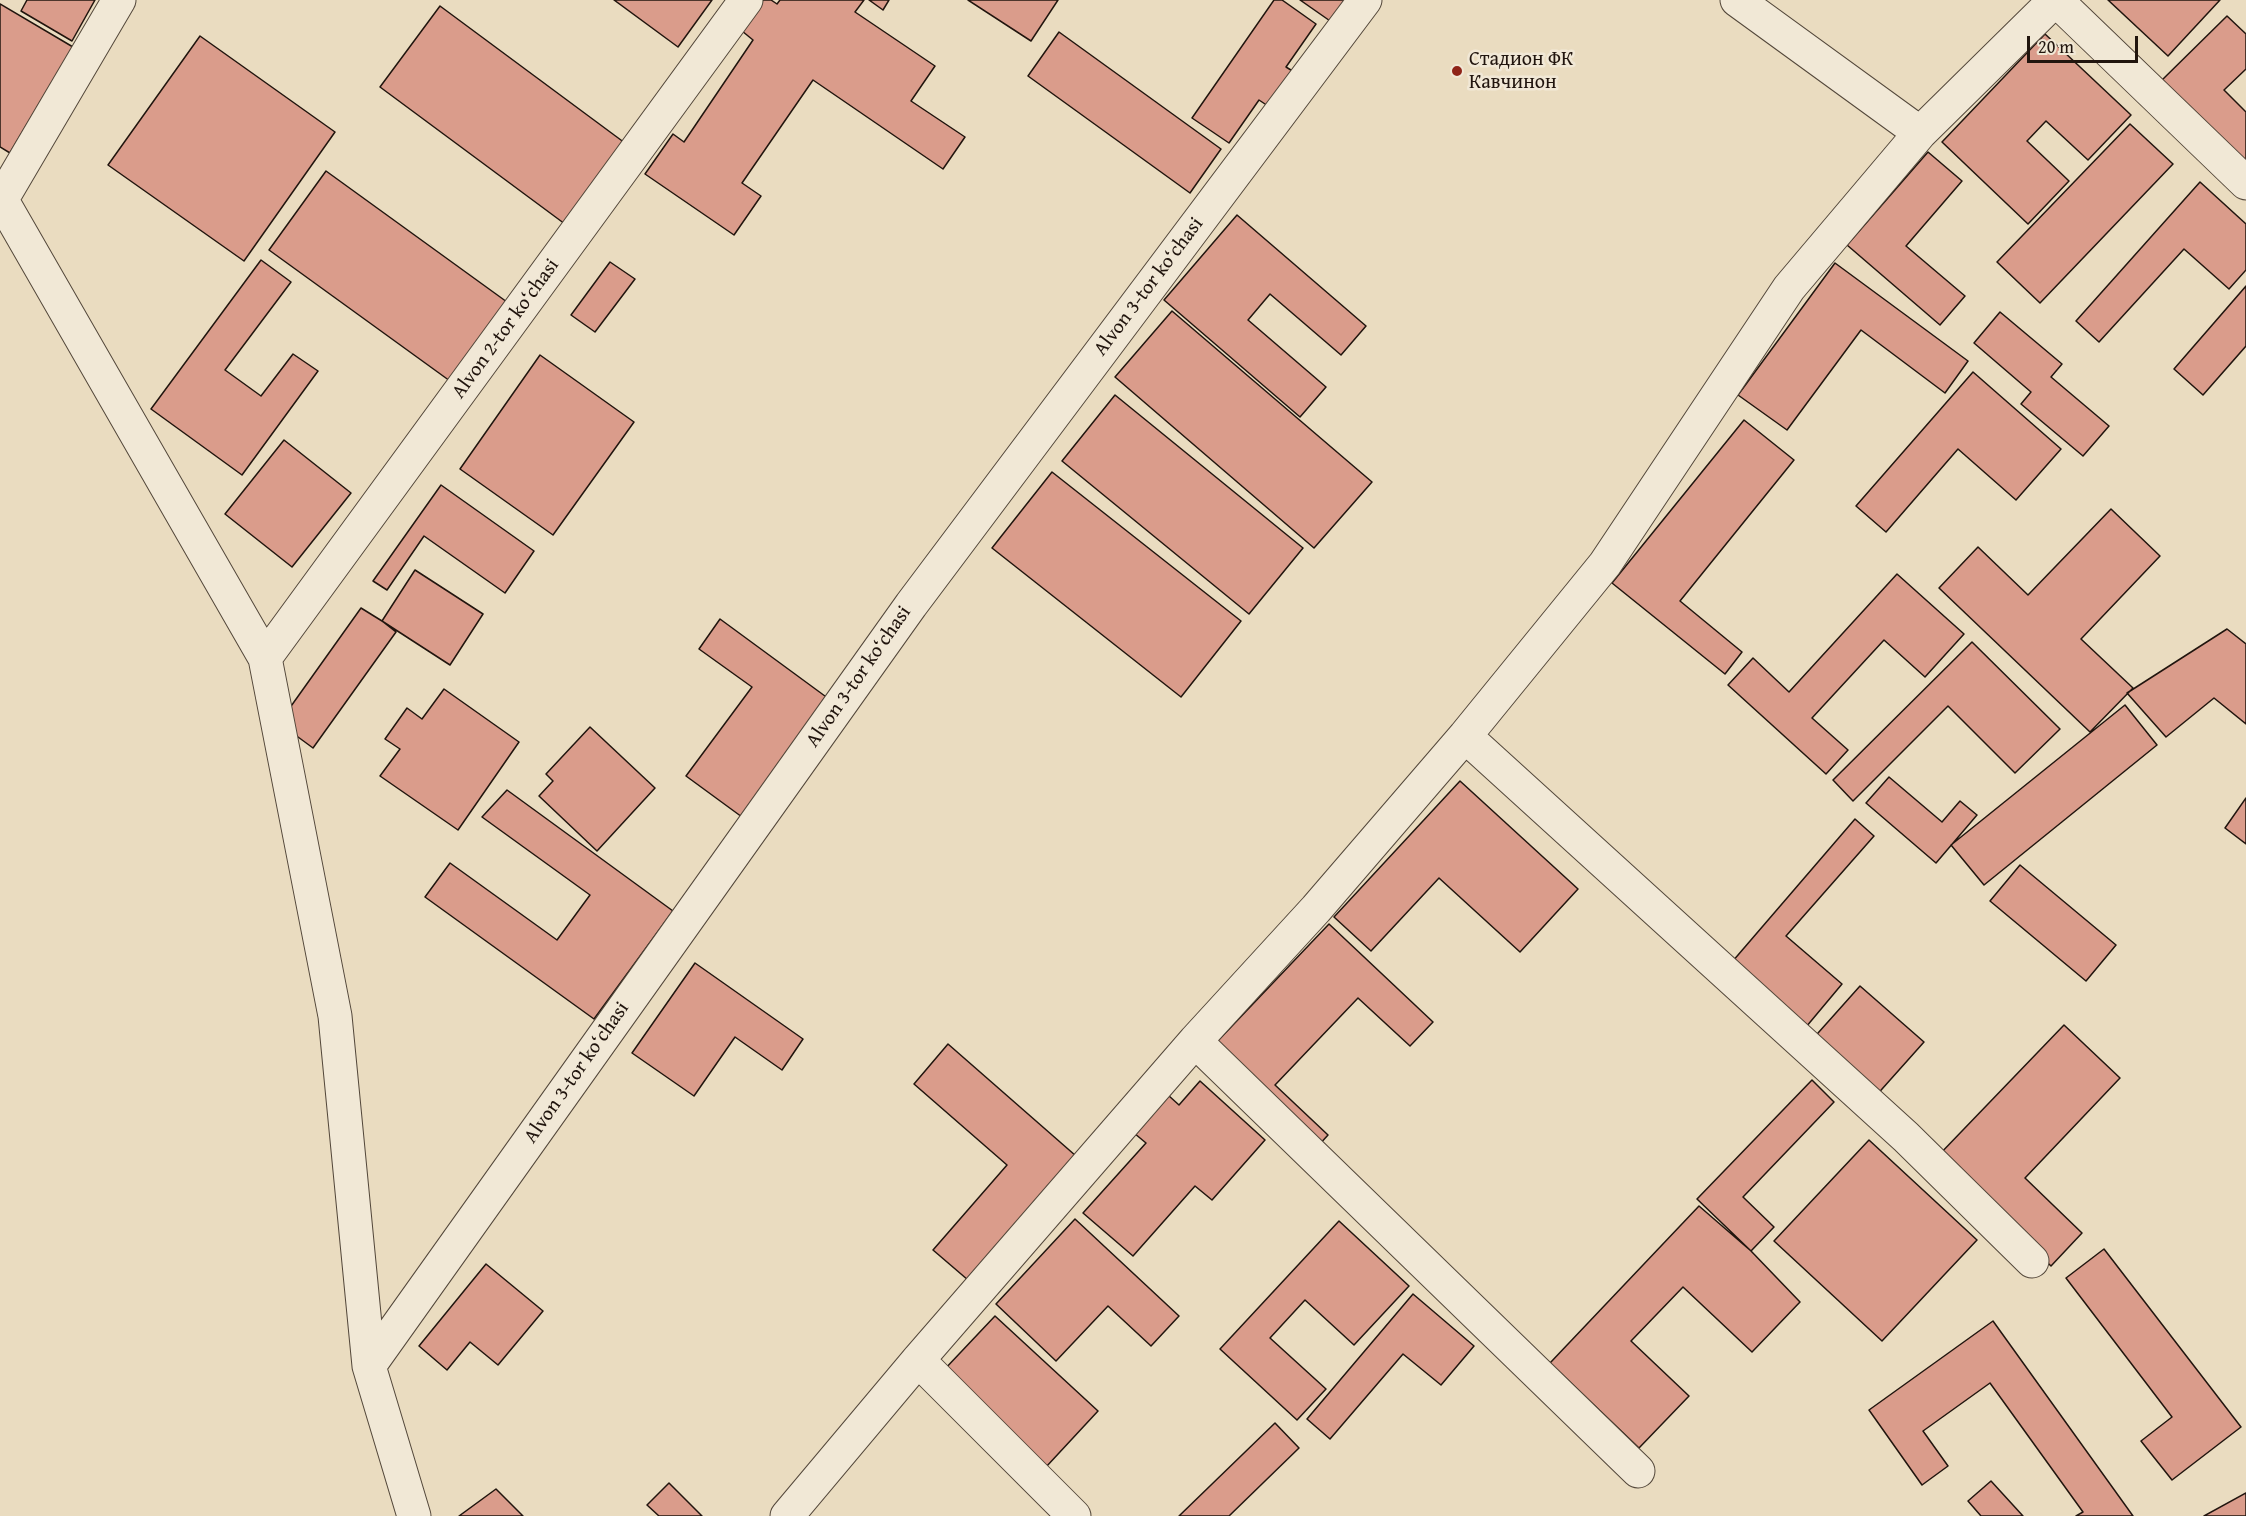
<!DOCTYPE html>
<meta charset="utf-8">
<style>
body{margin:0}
#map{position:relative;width:2246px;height:1516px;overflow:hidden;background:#eadcc0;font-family:"Gentium Book Plus",serif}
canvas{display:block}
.scale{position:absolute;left:2027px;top:36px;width:111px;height:27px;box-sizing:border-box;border:3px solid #21150e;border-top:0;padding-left:8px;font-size:18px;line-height:21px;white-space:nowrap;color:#21150e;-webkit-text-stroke:4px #f1e8d6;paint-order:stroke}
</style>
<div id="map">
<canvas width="2246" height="1516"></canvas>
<div class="scale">20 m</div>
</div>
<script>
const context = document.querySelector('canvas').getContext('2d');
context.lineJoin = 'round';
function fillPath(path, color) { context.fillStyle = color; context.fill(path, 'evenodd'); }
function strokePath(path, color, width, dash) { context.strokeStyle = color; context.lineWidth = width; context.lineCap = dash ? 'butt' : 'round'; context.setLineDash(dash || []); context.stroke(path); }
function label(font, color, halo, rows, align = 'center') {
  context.font = font + ' "Gentium Book Plus",serif'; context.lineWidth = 5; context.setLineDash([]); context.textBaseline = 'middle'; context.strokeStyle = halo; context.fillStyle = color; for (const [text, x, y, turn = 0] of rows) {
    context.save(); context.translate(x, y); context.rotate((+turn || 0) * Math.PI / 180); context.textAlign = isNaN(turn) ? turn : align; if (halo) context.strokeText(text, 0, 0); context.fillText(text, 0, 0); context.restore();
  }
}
const building = new Path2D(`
 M27,0H95L72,41L21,11Z
 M614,0H712L678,47Z
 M763,0H771L777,4L780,0H864L855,12L935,66L911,101L965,137L943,169L813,80L742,183L761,196L734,235L645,174L673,134L684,142L753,40L742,31Z
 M869,0H889L883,10Z
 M968,0H1058L1031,41Z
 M1274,0H1282L1316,24L1286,67L1299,75L1274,110L1259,100L1229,143L1192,118Z
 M1300,0H1348L1333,23Z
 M2108,0H2220L2168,56Z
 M0,4L73,47L10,153L0,147Z
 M440,6L629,146L569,227L380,87Z
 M2227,16L2246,34V69L2224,90L2246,112V169L2160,82Z
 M1059,32L1221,149L1190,193L1028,76Z
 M2045,34L2131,115L2088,160L2046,121L2027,141L2069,181L2028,224L1942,142Z
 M200,36L335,132L244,261L108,165Z
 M2130,124L2173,164L2040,303L1997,262Z
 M1928,152L1962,181L1906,246L1965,296L1940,325L1847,245Z
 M326,171L507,302L450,381L269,250Z
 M2200,182L2246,224V270L2229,289L2184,249L2099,342L2076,321Z
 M1237,215L1366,326L1341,355L1270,294L1248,320L1326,387L1300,417L1164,300Z
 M261,260L291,282L225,370L261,396L293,354L318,371L242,475L151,409Z
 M610,262L635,279L595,332L571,315Z
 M1835,263L1968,361L1945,393L1861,330L1787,430L1738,395Z
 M2246,286V346L2203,395L2174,369Z
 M1172,311L1372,482L1314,548L1115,377Z
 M2000,312L2062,364L2051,377L2109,426L2083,456L2021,404L2031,392L1974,343Z
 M540,355L634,422L553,535L460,469Z
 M1973,372L2061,449L2016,500L1958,449L1886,532L1856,506Z
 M1115,395L1303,548L1249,614L1062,461Z
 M1744,420L1794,460L1680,601L1742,652L1725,674L1612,583Z
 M284,440L351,493L292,567L225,514Z
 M1052,472L1241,621L1181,697L992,548Z
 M441,485L534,551L505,593L424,536L387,590L373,581Z
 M2111,509L2160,556L2081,639L2133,688L2090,732L1939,588L1978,547L2028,595Z
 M415,570L483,614L450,665L382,621Z
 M1897,574L1964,634L1925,677L1884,640L1812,718L1848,750L1826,774L1728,685L1753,658L1789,692Z
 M361,608L382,621L396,632L313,748L279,723Z
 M720,619L829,699L742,817L686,776L752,687L699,649Z
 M2227,629L2246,644V724L2214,698L2166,737L2127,693Z
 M1972,642L2060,729L2015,773L1948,706L1853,801L1833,780Z
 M444,689L519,742L458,830L380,776L400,749L385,739L407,708L422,719Z
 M2125,705L2157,745L1984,885L1951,845Z
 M590,727L655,788L597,851L539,796L553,781L546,774Z
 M1889,777L1942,822L1960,801L1977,815L1936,863L1866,803Z
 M1460,781L1578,889L1520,952L1439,878L1371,951L1334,917Z
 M507,790L673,911L594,1019L425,897L450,863L557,940L590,895L482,817Z
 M2246,798V844L2225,828Z
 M1855,819L1874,836L1786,936L1842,984L1806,1027L1732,962Z
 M2020,865L2116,945L2086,981L1990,901Z
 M1329,924L1433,1022L1410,1046L1358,998L1275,1085L1328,1135L1318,1146L1212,1047Z
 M695,963L803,1039L782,1070L735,1037L694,1096L632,1053Z
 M1860,986L1924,1042L1874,1098L1810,1042Z
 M2064,1025L2120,1078L2025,1178L2082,1233L2051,1266L1937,1157Z
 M948,1044L1076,1156L968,1280L933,1250L1007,1165L914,1084Z
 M1812,1080L1834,1102L1743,1197L1774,1227L1751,1251L1697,1199Z
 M1200,1081L1265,1140L1212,1200L1195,1186L1133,1256L1083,1213L1146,1143L1134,1133L1168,1095L1179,1105Z
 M1869,1140L1977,1240L1882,1341L1774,1241Z
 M1699,1206L1751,1251L1800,1302L1752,1352L1683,1287L1631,1341L1689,1396L1639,1448L1550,1363Z
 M1075,1219L1179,1316L1151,1346L1108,1306L1056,1361L996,1304Z
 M1339,1221L1409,1286L1354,1345L1305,1300L1270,1338L1326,1389L1297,1420L1220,1349Z
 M2104,1249L2241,1427L2172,1480L2141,1441L2172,1417L2066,1278Z
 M486,1264L543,1311L498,1365L470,1342L447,1370L419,1346Z
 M1413,1294L1474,1346L1441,1385L1403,1354L1330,1439L1307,1419Z
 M995,1316L1098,1411L1046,1467L943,1371Z
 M1993,1321L2133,1516H2076L2083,1512L1990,1383L1923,1431L1948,1466L1922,1485L1869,1410Z
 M1275,1423L1299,1448L1229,1516H1179Z
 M1991,1481L2023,1516H1981L1968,1501Z
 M669,1483L702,1516H659L647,1505Z
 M496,1489L523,1516H459Z
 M2246,1493V1516H2204Z`);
fillPath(building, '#da9c8b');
strokePath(building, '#21150e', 1.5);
const minor = new Path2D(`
 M1737,0L1920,133
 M2056,0L2246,183
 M0,197L265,658L335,1016L369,1366L414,1516
 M2,199L119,0
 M265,658L746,0
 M1465,736L1906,1137L2032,1261
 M1195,1041L1638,1471
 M918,1360L1074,1516
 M369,1366L911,605L1365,0
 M787,1516L918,1360L1195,1041L1316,909L1465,736L1605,564L1789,288L1920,133L2055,0`);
strokePath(minor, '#53473a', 35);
strokePath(minor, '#f1e8d6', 33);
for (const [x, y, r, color] of [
 [1457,71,6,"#8f2418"]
]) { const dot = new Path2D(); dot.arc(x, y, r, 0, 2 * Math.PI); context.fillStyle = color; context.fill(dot); strokePath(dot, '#f1e8d6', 2); }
label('20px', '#21150e', '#f1e8d6', [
 ["Стадион ФК",1469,60],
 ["Кавчинон",1469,83]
], 'left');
label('20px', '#21150e', '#f1e8d6', [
 ["Alvon 3-tor ko‘chasi",1149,287,-53],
 ["Alvon 2-tor ko‘chasi",506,329,-54],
 ["Alvon 3-tor ko‘chasi",859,677,-55],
 ["Alvon 3-tor ko‘chasi",577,1073,-55]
]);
</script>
